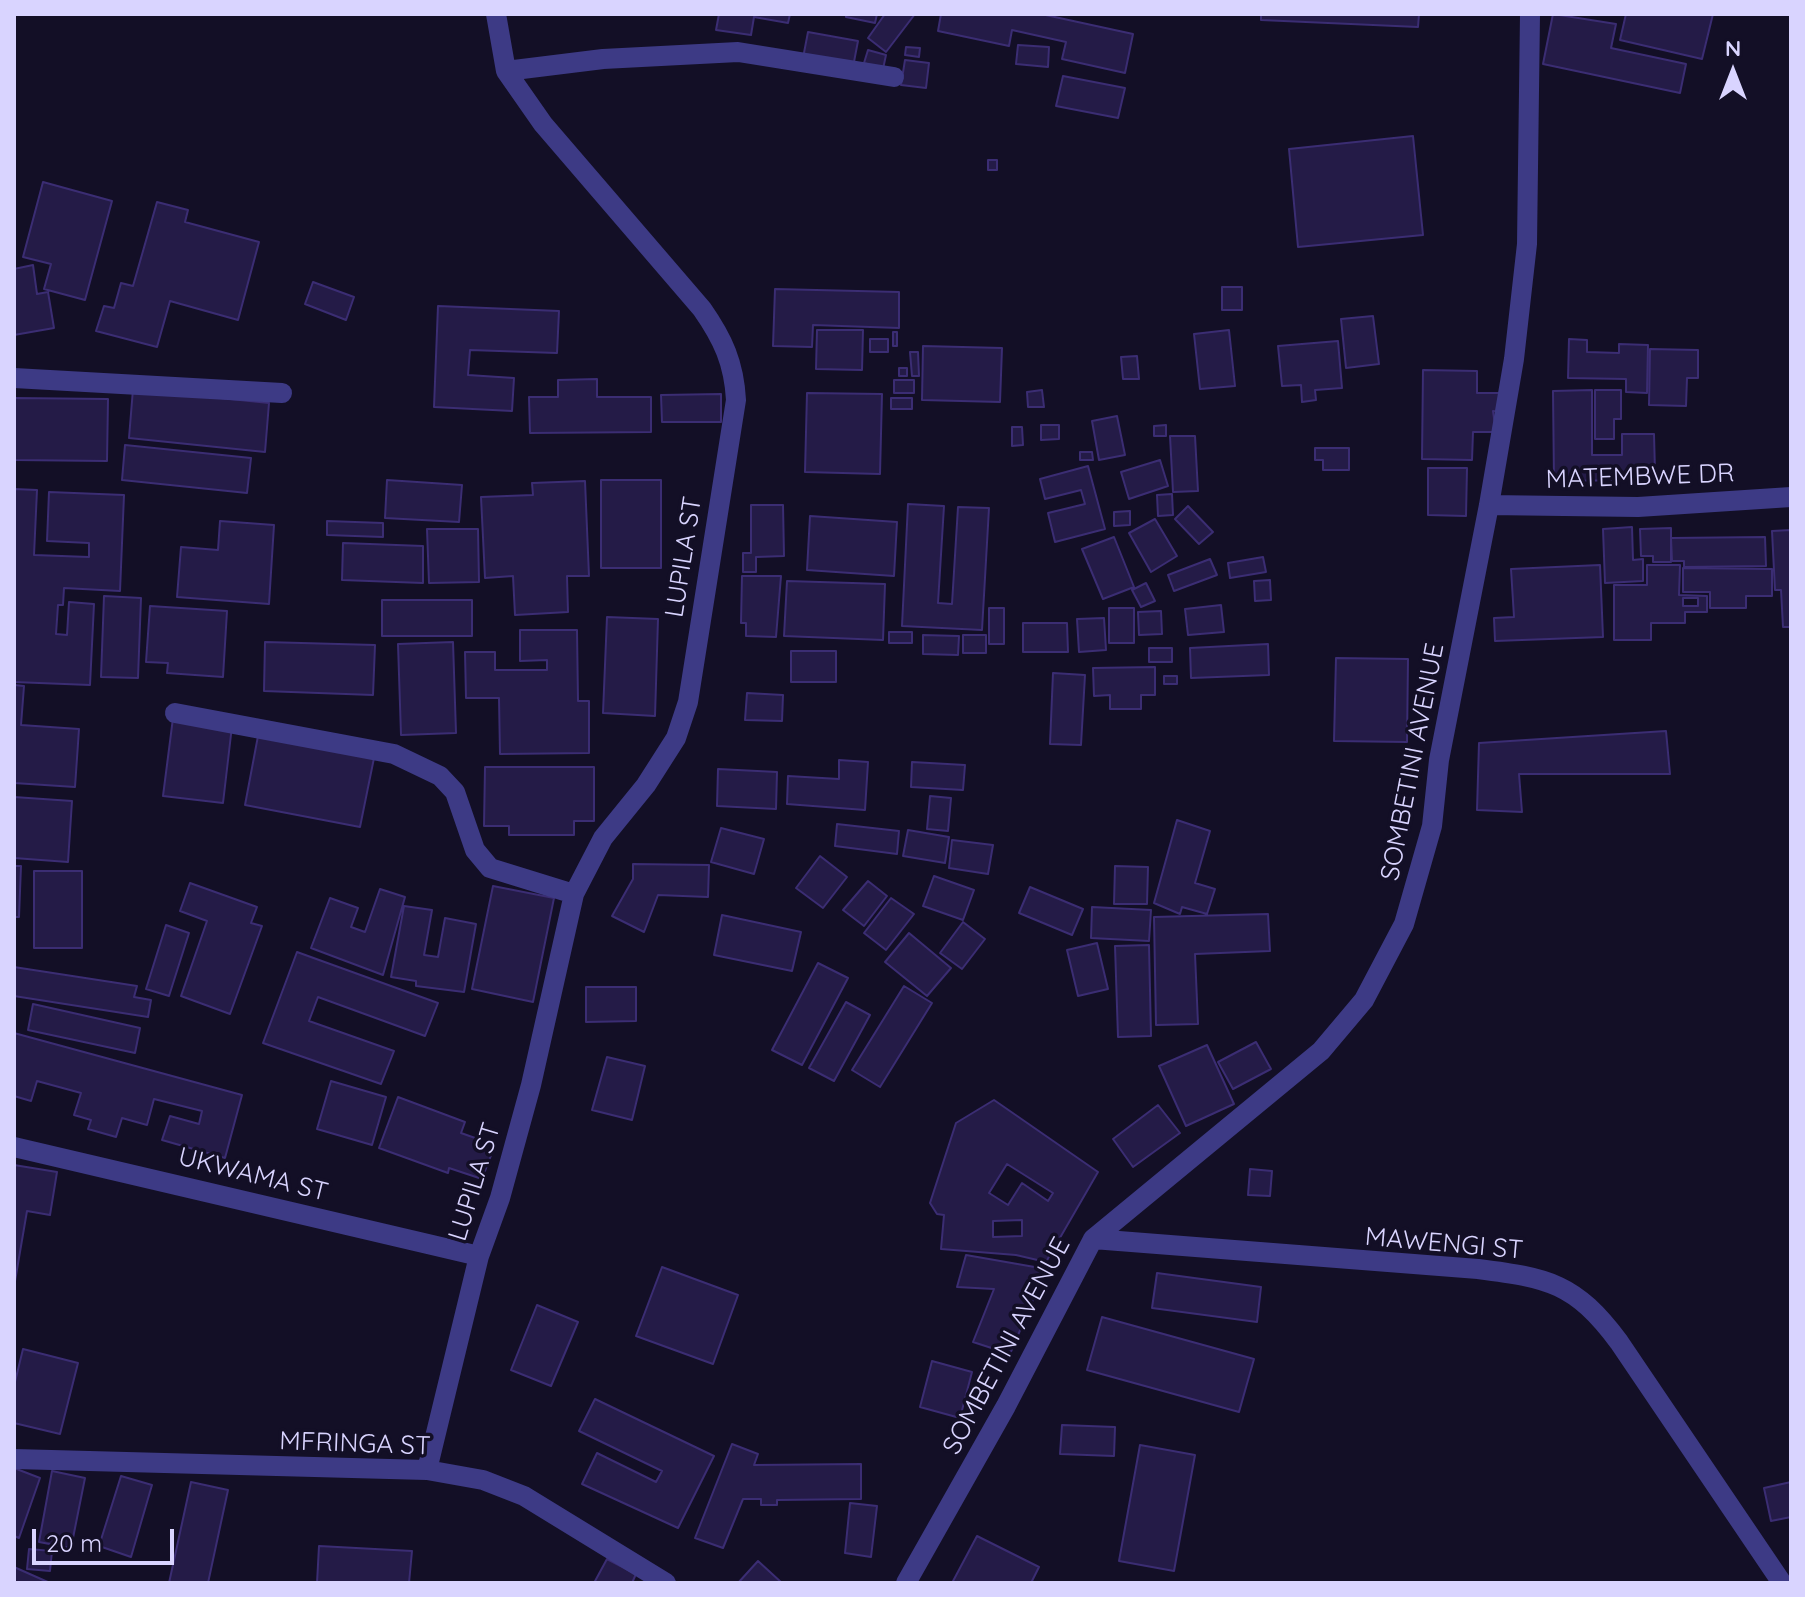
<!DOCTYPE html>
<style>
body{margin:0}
#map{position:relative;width:1805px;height:1597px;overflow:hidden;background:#130f26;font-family:Quicksand,sans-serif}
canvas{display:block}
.frame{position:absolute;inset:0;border:16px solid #d9d4ff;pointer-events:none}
.north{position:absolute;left:1693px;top:32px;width:80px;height:80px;-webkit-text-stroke:6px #130f26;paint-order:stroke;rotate:0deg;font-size:22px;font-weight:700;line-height:32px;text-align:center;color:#d9d4ff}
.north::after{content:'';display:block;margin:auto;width:28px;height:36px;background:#d9d4ff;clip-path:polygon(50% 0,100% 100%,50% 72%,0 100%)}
.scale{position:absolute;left:32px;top:1529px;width:142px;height:36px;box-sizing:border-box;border:4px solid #d9d4ff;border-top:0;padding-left:10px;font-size:24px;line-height:28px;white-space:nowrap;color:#d9d4ff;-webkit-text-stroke:6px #130f26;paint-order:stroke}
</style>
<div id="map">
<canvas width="1805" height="1597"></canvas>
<div class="frame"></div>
<div class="north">N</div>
<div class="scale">20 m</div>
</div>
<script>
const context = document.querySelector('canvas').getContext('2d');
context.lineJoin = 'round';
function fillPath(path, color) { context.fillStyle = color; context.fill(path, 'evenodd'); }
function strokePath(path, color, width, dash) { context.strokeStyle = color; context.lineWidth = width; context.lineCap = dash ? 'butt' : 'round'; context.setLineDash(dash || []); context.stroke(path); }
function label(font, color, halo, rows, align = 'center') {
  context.font = font + ' Quicksand,sans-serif'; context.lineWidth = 7; context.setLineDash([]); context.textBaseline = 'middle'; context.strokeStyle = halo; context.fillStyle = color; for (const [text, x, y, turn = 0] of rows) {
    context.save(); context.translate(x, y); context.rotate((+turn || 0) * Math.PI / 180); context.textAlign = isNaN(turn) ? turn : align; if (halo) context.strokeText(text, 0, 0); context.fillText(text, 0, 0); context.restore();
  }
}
const building = new Path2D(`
 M719,14H790L788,23L754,17L751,35L716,30Z
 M846,14H877L875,23L846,17Z
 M885,14H915L886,52L868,38Z
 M941,14H1041L1133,34L1125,73L1062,59L1066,42L1012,30L1009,46L938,31Z
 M1261,14H1419L1418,27L1261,20Z
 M1553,14L1616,24L1611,48L1686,64L1680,93L1543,64Z
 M1626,14H1713L1702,59L1620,40Z
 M808,32L858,41L853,67L803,58Z
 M1018,45L1049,47L1048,67L1016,64Z
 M906,47L920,48L919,57L905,55Z
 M868,50L886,55L883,69L864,63Z
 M905,60L929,63L926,88L901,85Z
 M1063,76L1125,88L1118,118L1056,106Z
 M1413,136L1423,235L1298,247L1289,149Z
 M988,160H997V170H988Z
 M43,182L112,201L85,300L44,289L51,264L23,257Z
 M157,202L188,210L185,222L259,242L238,320L170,301L157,347L96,331L104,306L114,308L121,283L133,286Z
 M33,265L37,294L48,292L54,328L14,335V269Z
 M313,282L354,297L346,320L305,304Z
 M1222,287H1242V310H1222Z
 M775,289L899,292V328L813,325L812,347L773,346Z
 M438,306L559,311L557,353L470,350L468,375L514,378L512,411L434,407Z
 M1373,316L1379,364L1346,368L1341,319Z
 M817,330H863L862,370L816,369Z
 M1229,330L1235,386L1200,389L1194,334Z
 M893,332H897V346H893Z
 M870,339H888V352H870Z
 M1569,339L1587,340V352L1619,353V344L1648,345L1647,393L1626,392V379L1568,378Z
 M1338,341L1342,388L1315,390L1316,400L1302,402L1301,385L1282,386L1278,346Z
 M923,346L1002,348L1000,402L922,400Z
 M1650,349L1698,350V378H1687L1686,406L1649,405Z
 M910,352H918L919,376H912Z
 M1137,356L1139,379H1123L1121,357Z
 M899,368H907V376H899Z
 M1423,370L1477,371V393H1501V412L1493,411L1496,432H1473L1472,460L1422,459Z
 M597,379V397H651V432L530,433L529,397H558V380Z
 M894,380H914V393H894Z
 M133,389L269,403L265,452L129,438Z
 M1042,390L1044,407H1028L1027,392Z
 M1592,390V455H1622V434H1654L1655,472H1640V480L1554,481L1553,391Z
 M1595,390H1621V419H1614V439H1595Z
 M807,393L882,394L880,474L805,472Z
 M721,394V422H662L661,395Z
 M14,398L108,399L107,461L14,460Z
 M891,398H912V409H891Z
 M1117,416L1125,455L1099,460L1092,421Z
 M1041,425H1059V439L1041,440Z
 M1166,425V436H1154V426Z
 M1012,427H1022L1023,445L1012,446Z
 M1170,436H1195L1198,491L1173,492Z
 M125,445L251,458L247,493L122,480Z
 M1315,448H1349V470H1323V460H1315Z
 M1080,452H1092L1093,460H1080Z
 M1160,460L1168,486L1129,499L1121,472Z
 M1088,466L1105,529L1055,542L1048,513L1085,504L1081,490L1045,499L1040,479Z
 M1428,468H1467L1466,516L1428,515Z
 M387,480L462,485L459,522L385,518Z
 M601,480H661V568H601Z
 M585,481L589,576H567L568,612L515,615L513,576L485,578L481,497L533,495L532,483Z
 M14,489L37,490L34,555L89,557V543L47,541L49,492L124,495L120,591L64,588L63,605H58L56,634L67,635L69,602L94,604L90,685L14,682Z
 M1172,494L1173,515L1158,516L1157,495Z
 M908,504L944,506L938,603L952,604L958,507L989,508L982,630L902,626Z
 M751,505H783L784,556L756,557V572H743V553H751Z
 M1188,506L1213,532L1199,544L1175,519Z
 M1130,511V525L1114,526V512Z
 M810,516L897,522L894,576L807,570Z
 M1155,519L1177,556L1151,572L1129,533Z
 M220,521L274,525L269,604L177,597L181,547L218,550Z
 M327,521L383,523V537L327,535Z
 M1632,527L1633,560L1643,559V581L1605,583L1603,529Z
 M1671,528V562H1653V556H1641L1640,529Z
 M427,529H478L479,582L429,583Z
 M1791,530V627H1783L1781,590H1775L1772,531Z
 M1114,537L1134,587L1103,599L1082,549Z
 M1765,537L1766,566L1684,567V561H1672L1671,538Z
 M343,543L423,546V583L342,580Z
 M1263,557L1266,572L1230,578L1228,563Z
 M1210,559L1217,575L1174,591L1168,575Z
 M1600,565L1603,637L1495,641L1494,618L1514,617L1511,569Z
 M1647,565H1680L1679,595L1707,596V612H1685V623H1651V640H1614V585H1647ZM1683,598H1698V606H1683Z
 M1683,568L1772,569V596H1746V608H1710V592H1683Z
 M742,576H781L776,637L746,636V623H741Z
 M1270,580L1271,600L1255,601L1254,581Z
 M787,581L885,584L883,640L784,636Z
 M1146,583L1155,601L1141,607L1132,590Z
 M104,596L141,598L138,678L101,677Z
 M382,600H472V636H382Z
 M1221,605L1224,632L1188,635L1185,609Z
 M150,606L227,611L223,677L167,673L168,663L146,662Z
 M989,608H1004V644H989Z
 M1109,608H1134V643H1109Z
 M1161,611L1162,634L1139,635L1138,612Z
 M607,617L658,619L655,716L603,713Z
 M1104,618L1106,650L1079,652L1077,619Z
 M1023,623H1067L1068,652H1023Z
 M520,630H577L578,701H589V753L500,754L499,698H466L465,652H495V670H547V660L520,661Z
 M889,632H912V643H889Z
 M923,635L959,636L958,655L923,654Z
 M963,635H986V653H963Z
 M265,642L375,645L373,695L264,691Z
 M453,642L456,733L401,735L398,644Z
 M1268,644L1269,675L1191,678L1190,648Z
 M1149,648H1172V662H1149Z
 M791,651H836V682H791Z
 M1336,658L1408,659L1407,742L1334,741Z
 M1155,667V695H1141V709H1110V695L1094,696L1093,668Z
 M1053,673L1085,675L1081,745L1050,744Z
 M1164,676H1177V684H1164Z
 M14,685L24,686L21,725L79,729L75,787L14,783Z
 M747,693L783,695L782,721L745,720Z
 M173,718L232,726L223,803L163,796Z
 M1666,731L1670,774H1519L1522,812L1477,810L1479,743Z
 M258,736L374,758L360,827L245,805Z
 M839,760L868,762L865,810L787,804L788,776L839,779Z
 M912,762L965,765L963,790L911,787Z
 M485,767H594V821H574V835H509V826H484Z
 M718,769L777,772L776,809L717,806Z
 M930,796L951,798L948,831L927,829Z
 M14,797L72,801L68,862L14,858Z
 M1177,820L1210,831L1195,883L1215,889L1207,914L1182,907L1180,914L1154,903Z
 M837,824L899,831L897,854L835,846Z
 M721,828L764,839L754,874L711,862Z
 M908,830L949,837L945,863L903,856Z
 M952,840L993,845L988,874L949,868Z
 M820,856L847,877L823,908L796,888Z
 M633,864L709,865L708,897L658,895L644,932L612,916L633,879Z
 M14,866H21L19,917H14Z
 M1115,866L1148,867L1147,904H1114Z
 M34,871H82V948H34Z
 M934,876L974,890L963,920L923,906Z
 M868,881L887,896L864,926L843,910Z
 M190,883L257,907L251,923L262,926L230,1014L181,996L207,921L180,911Z
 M493,886L554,898L533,1002L472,989Z
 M1030,887L1083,909L1072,935L1019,913Z
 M380,889L405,897L383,975L311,948L330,898L358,908L351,927L365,932Z
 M891,898L914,914L886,950L864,933Z
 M404,906L432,910L424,955L438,957L445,918L476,924L464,992L416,986V981L391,977Z
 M1092,907L1151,910L1149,941L1091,938Z
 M1268,914L1270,951L1195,954L1198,1024L1156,1025L1154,917Z
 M722,915L801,932L792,971L714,955Z
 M963,922L985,939L962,969L940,953Z
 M166,925L189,933L169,996L146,989Z
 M909,933L951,968L927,996L885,962Z
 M1097,943L1108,989L1078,996L1067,950Z
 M1149,945L1151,1036L1118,1037L1115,946Z
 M297,952L438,1003L425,1036L318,997L309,1021L394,1051L381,1084L263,1043Z
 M818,963L848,978L802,1065L772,1050Z
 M14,967L137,986L134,997L151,1000L148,1017L14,996Z
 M904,986L932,1003L880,1087L852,1070Z
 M586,987H636V1021L586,1022Z
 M846,1002L870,1015L834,1081L809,1068Z
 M33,1004L140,1028L135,1053L28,1030Z
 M14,1033L242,1095L225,1158L162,1140L170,1116L199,1124L202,1111L154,1099L147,1125L122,1118L116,1137L88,1129L91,1120L74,1115L81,1093L37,1081L31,1101L14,1096Z
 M1256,1042L1271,1069L1233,1089L1218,1062Z
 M1207,1045L1234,1104L1186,1126L1159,1066Z
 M607,1057L645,1066L632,1120L592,1110Z
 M331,1081L386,1097L372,1145L317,1129Z
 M398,1097L465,1122L461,1133L495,1145L482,1179L449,1168L448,1173L379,1148Z
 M994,1100L1098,1172L1046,1262L1016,1255L941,1249L944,1215L937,1214L930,1203L956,1123Z
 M1158,1105L1180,1133L1133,1167L1113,1139Z
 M1007,1164L1053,1193L1048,1201L1022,1183L1008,1205L989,1193Z
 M14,1165L57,1172L50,1215L27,1211L14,1287Z
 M1250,1169L1272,1171L1270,1196L1248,1195Z
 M1022,1220V1236L993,1237V1221Z
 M966,1255L1046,1269L1010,1354L973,1342L994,1289L957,1287Z
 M662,1267L738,1295L713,1364L636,1336Z
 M1157,1273L1261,1287L1257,1322L1152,1308Z
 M537,1305L578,1322L551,1386L511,1370Z
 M1102,1317L1254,1359L1239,1412L1087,1370Z
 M23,1349L78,1363L60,1434L14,1423V1386Z
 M932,1361L972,1372L960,1418L920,1407Z
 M595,1399L714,1456L678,1528L582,1484L597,1453L656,1482L662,1471L579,1431Z
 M1062,1425L1115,1427L1114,1456L1060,1454Z
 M732,1444L758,1454L754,1465L861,1464V1499L777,1500V1505H761V1499H743L723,1548L695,1538Z
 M1140,1445L1195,1455L1174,1571L1119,1561Z
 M14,1468L40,1478L19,1538L14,1536Z
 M52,1471L85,1478L71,1548L39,1542Z
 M121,1476L152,1485L131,1557L99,1546Z
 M191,1482L228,1490L208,1583H169Z
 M1791,1482V1517L1771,1521L1764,1488Z
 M850,1503L877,1506L871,1557L845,1553Z
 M977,1536L1039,1567L1031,1583H952Z
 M319,1546L412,1551L409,1583H317Z
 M29,1549L52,1551L50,1571L27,1569Z
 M607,1559L636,1574L632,1583H594Z
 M758,1561L782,1583H738Z
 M14,1567L50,1583H14Z`);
fillPath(building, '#241b47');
strokePath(building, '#3b2d73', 2);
strokePath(new Path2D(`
 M496,14L506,71
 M14,378L282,393
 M1489,505L1638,507L1791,497
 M175,713L394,754L440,776L455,792L475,850L490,868L574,894
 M14,1147L479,1256
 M1093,1239L1478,1269C1549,1278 1575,1283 1619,1342L1782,1583
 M14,1459L427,1470L483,1480L524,1496L666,1583
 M427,1470L479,1256L500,1198L531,1085L574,894L603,838L646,785L676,738L688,702L736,400C734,363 723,339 702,309L543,124L506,71L603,59L738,52L894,77
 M906,1583L1006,1406L1093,1239L1321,1051L1364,1000L1404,924L1432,826L1439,760L1489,505L1514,359L1527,244L1530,14`), '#3d3a85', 20);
label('26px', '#d9d4ff', '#130f26', [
 ["MATEMBWE DR",1640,477,-2],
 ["LUPILA ST",684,557,-81],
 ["SOMBETINI AVENUE",1413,762,-79],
 ["UKWAMA ST",253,1175,14],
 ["LUPILA ST",475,1182,-73],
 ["MAWENGI ST",1444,1244,5],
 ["SOMBETINI AVENUE",1007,1346,-62],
 ["MFRINGA ST",355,1444,2]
]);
</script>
